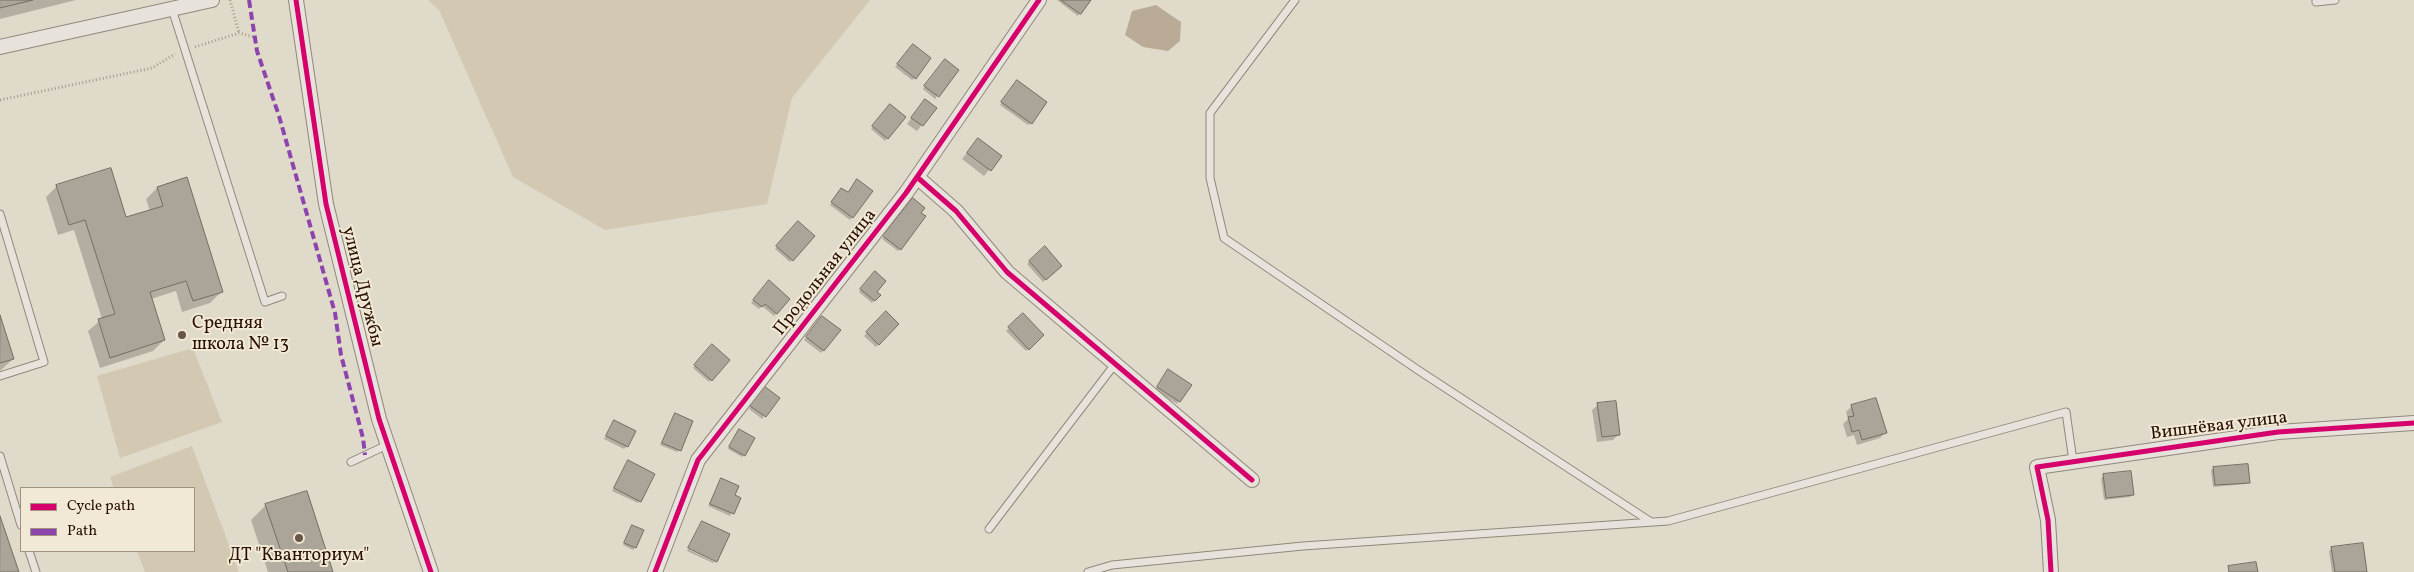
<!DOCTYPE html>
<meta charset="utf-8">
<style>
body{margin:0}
#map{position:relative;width:2414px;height:572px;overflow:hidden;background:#e0daca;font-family:Vollkorn,serif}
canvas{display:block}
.legend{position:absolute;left:20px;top:487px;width:175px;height:65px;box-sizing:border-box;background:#f1e9d6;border:1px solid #a19280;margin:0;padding:6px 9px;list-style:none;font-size:15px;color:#290f00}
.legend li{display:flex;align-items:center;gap:10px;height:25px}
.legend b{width:25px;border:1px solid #a19280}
</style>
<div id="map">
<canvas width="2414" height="572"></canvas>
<ul class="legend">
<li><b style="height:6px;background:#d6006c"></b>Cycle path</li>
<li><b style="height:6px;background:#8e44ad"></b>Path</li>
</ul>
</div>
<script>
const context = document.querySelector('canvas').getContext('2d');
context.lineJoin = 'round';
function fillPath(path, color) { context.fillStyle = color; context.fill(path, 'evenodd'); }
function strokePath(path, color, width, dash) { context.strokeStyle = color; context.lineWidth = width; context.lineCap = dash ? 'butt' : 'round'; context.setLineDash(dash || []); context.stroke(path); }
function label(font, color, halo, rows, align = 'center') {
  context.font = font + ' Vollkorn,serif'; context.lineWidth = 4; context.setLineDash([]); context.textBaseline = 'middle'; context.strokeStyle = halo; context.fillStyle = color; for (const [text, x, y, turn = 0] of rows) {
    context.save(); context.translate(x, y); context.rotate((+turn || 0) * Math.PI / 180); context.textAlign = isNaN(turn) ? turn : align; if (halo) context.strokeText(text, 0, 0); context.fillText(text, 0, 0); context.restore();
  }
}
fillPath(new Path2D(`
 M428,0H870L792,98L767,204L605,230L513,177L439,10Z
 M193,348L222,422L120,458L97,376Z
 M192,446L239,572H145L137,551H194V488H114L110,477Z`), '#d3c8b2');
fillPath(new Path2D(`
 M1156,5L1181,22L1180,41L1168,51L1143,47L1125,35L1132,11Z`), '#b9ab96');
fillPath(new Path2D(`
 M0,0H76L0,19Z
 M1057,0H1089L1078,16Z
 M910,48L915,78L912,80L895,67Z
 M943,63L958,70L935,99L923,89Z
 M1014,84L1031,123L1028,125L1000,105Z
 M920,106L935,108L917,131L907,124Z
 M888,108L887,138L885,141L871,129Z
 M973,145L1000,156L984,176L962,159Z
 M57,186L125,219L150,211L146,199L157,188L221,292L210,303L182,312L176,291L151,299L164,340L153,351L100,368L88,331L102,319L74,230L58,235L46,197Z
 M871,191L850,220L830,205L839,192L848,194Z
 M910,202L900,249L898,251L882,239Z
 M798,223L813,236L790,262L775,249Z
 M1045,248L1060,266L1043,282L1027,264Z
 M873,275L875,292L879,295L872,303L859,292Z
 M769,282L789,299L774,316L762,306L759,309L751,303Z
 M886,313L897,324L876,347L864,336Z
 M1023,315L1043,335L1026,351L1006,331Z
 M0,319L13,359L0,371Z
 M820,320L839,331L821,353L804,340Z
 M712,346L729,360L709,382L693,368Z
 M1166,373L1190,385L1177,404L1155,390Z
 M762,390L778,398L762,419L749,409Z
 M1598,405L1619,434L1613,440L1597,442L1592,410Z
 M1852,406L1885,433L1880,438L1857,445L1854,435L1847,437L1843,424L1848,419L1846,412Z
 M675,414L679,450L677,452L660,445Z
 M614,422L627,446L624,449L604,439Z
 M739,431L744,455L742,457L728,449Z
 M628,461L640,501L638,503L612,491Z
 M2214,468L2248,482L2246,484L2213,487L2211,470Z
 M2104,476L2133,494L2130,497L2104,500L2101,478Z
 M721,479L733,496L739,499L730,516L708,506Z
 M266,505L332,572H268L251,520Z
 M632,526L635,547L633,550L623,545Z
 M2332,548L2366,572H2332L2329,551Z
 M688,549L715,562L713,563L687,551Z`), '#0003');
const building = new Path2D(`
 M0,0H33L0,8Z
 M1061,0H1091L1081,14Z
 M913,44L931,58L916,79L897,64Z
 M945,59L959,70L939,97L924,86Z
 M1017,80L1047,102L1032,124L1001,102Z
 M925,99L937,108L923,126L911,118Z
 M890,104L906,117L888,139L872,126Z
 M978,138L1002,156L991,171L967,153Z
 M111,168L126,217L163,206L157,187L187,177L223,292L193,301L186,281L150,292L165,340L110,358L98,319L115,314L85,220L69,225L56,185Z
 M857,179L873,191L853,218L831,202L841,188L848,192Z
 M913,198L925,208L921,213L926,216L901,250L883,236Z
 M798,221L815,236L793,261L776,246Z
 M1045,246L1062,266L1046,280L1029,261Z
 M875,271L886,281L877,292L881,295L875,301L860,289Z
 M769,280L790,299L777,314L765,304L762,307L753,300Z
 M886,311L899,324L879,345L866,332Z
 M1023,313L1044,335L1029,350L1008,327Z
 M0,315L14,359L0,363Z
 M822,316L841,330L824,351L806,337Z
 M712,344L730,360L712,381L694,365Z
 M1168,369L1192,385L1180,402L1157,387Z
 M764,386L780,398L766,417L750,406Z
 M1876,398L1887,433L1862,440L1859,430L1852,432L1848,417L1854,416L1851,405Z
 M1616,401L1620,435L1602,437L1597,403Z
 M675,413L693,421L681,451L662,443Z
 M614,420L636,431L628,447L606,436Z
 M739,429L755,438L745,456L729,447Z
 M628,460L655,474L641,502L614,488Z
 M2248,464L2250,483L2215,485L2213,467Z
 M2131,471L2134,495L2106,498L2103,474Z
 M721,478L739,486L735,495L741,498L734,514L710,504Z
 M307,491L333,572H288L265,504Z
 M0,516L19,572H0Z
 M702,521L730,534L717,562L688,548Z
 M632,525L644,530L636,548L624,543Z
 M2363,543L2367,572H2335L2331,547Z
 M2256,562L2258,572H2229L2228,566Z`);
fillPath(building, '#aba599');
strokePath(building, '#746d62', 1);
const service = new Path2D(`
 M1295,0L1210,113V178L1224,238L1421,372L1651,522
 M2316,0V2L2335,0
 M172,9L265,302L282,296
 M0,214L44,362L0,376
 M0,456L21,525
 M351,462L387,445
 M989,529L1115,364
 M29,551L36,572
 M1088,572L1112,565L1303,546L1668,521L2066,412L2073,461`);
const minor = new Path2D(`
 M296,0L326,204L379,419L431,572
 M0,47L212,0
 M917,177L956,211L1007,272L1252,480
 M655,572L698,460L906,193L1039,0
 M2051,572L2048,520L2037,467L2278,432L2414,423`);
strokePath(service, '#8f887c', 9);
strokePath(minor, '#8f887c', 16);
strokePath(new Path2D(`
 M230,0L239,33
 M195,47L239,33L254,37
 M0,100L152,68L175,54`), '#a19c94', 3, [1, 2.5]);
strokePath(service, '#e7e3dc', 7);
strokePath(minor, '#e7e3dc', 14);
strokePath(new Path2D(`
 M249,0L257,51L279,116L335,313L341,355L363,438L365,455`), '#8e44ad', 4, [8, 4]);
strokePath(new Path2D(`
 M296,0L326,204L379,419L431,572
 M917,177L956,211L1007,272L1252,480
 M655,572L698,460L906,193L1039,0
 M2051,572L2048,520L2037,467L2278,432L2414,423`), '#d6006c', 5);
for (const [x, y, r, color] of [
 [182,335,5,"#695647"],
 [299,538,5,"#695647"]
]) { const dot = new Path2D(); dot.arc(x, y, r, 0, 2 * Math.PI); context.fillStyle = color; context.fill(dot); strokePath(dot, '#f1e9d6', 2); }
label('18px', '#290f00', '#f1e9d6', [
 ["Продольная улица",826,273,-52],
 ["улица Дружбы",361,287,76],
 ["Вишнёвая улица",2219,427,-7]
]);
label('18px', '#290f00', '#f1e9d6', [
 ["Средняя",192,325],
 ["школа № 13",192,346],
 ["ДТ \"Кванториум\"",299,557,"center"]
], 'left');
</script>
